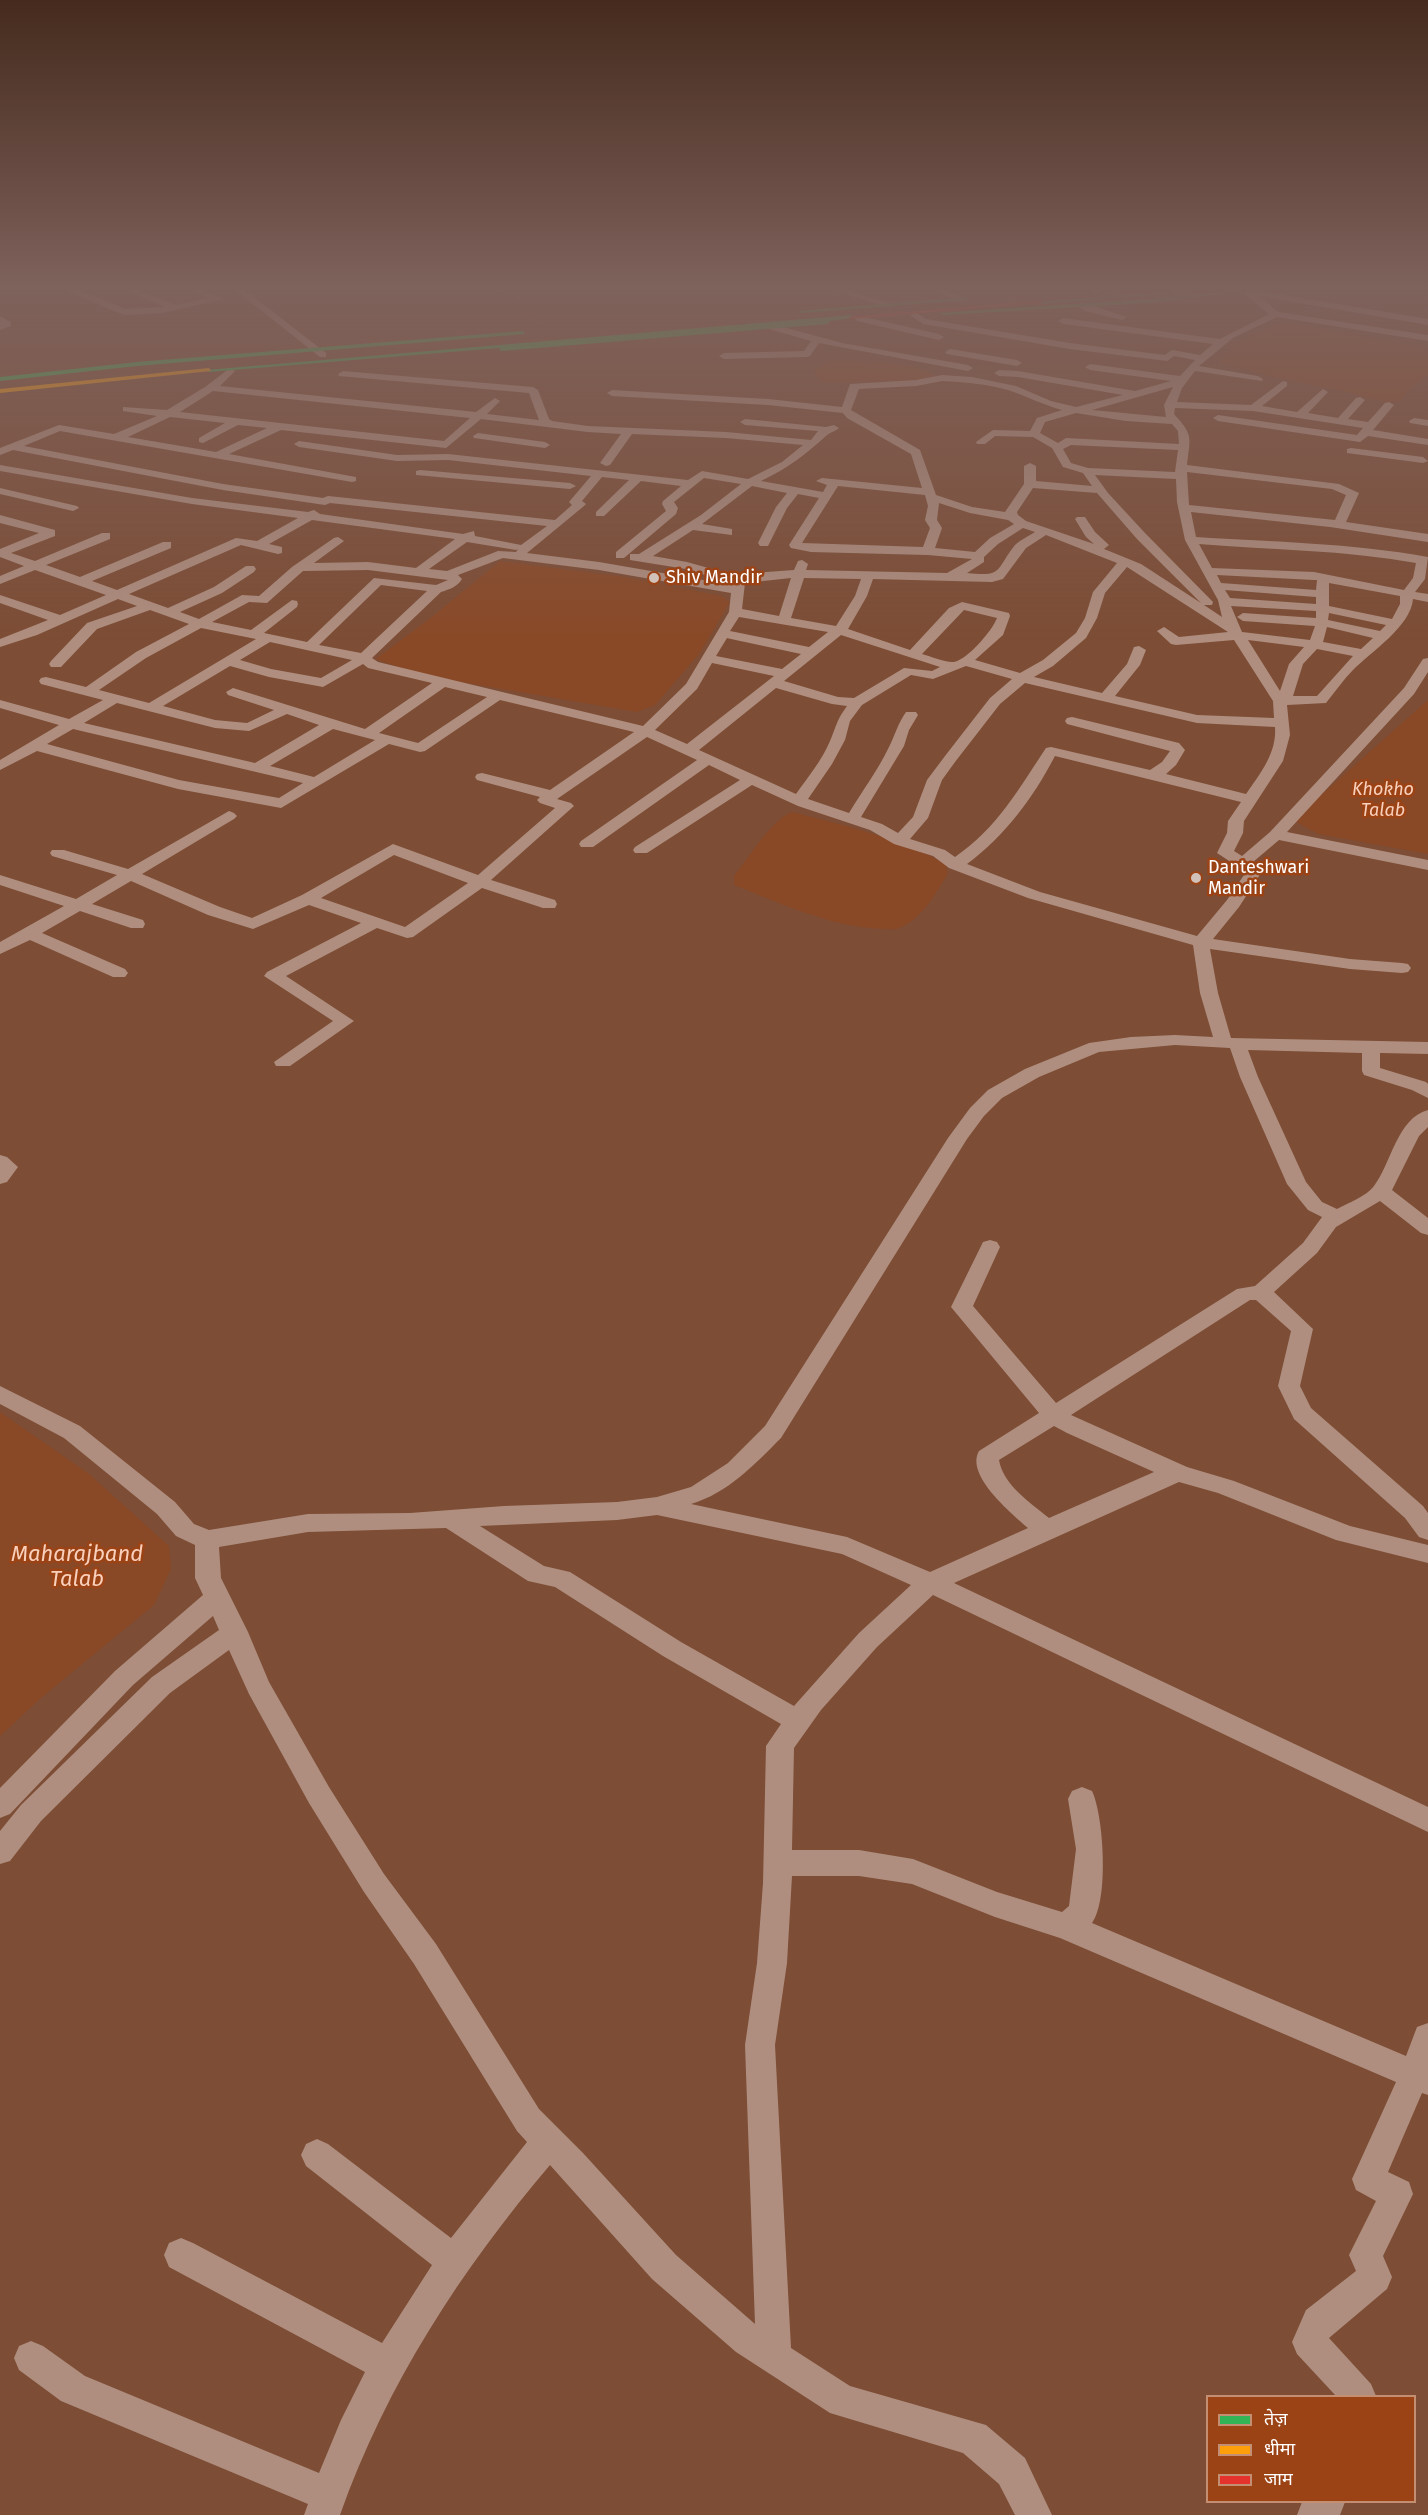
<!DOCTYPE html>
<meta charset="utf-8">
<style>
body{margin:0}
#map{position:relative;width:1428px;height:2515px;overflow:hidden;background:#7d4d35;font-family:"Fira Sans","Noto Sans Devanagari",sans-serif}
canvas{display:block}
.legend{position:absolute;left:1206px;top:2395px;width:210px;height:108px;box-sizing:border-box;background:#9c4316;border:2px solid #c48e73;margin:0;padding:8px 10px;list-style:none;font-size:18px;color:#fff}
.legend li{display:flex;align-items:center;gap:12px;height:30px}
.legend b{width:30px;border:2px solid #c48e73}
</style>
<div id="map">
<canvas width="1428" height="2515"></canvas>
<ul class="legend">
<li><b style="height:8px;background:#30b455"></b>तेज़</li>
<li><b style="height:8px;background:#ff9f0a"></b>धीमा</li>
<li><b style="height:8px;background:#e5322d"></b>जाम</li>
</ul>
</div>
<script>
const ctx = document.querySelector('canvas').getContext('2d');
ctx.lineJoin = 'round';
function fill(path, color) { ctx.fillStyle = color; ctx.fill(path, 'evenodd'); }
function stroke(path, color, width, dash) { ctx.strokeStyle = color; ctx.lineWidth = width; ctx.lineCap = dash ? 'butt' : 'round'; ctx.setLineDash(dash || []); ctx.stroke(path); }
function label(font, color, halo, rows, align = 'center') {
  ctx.font = font + ' "Fira Sans",sans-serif'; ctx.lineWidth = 5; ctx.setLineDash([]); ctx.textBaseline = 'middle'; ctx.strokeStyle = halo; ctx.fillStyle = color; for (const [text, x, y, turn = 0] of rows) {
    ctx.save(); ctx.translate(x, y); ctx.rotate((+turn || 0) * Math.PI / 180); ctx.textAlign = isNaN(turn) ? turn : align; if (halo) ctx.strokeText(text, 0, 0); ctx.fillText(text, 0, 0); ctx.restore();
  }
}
fill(new Path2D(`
 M1283,321L1422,348L1428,351V375L1409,389L1401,401C1380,405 1363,395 1342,391C1302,382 1260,376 1220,362C1231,341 1262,331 1283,321Z
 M832,360C856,361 920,360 936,377L898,383L821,382L813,370Z
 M500,561L625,577L722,596L730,602L699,654L655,705L637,712L420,675L376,659L433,616Z
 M1428,700V854L1318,834L1293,820Z
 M793,812C841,825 904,839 945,864L948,873C937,892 921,920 899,928C896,930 890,929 885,929C833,928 782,904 734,885V876C748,859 773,817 793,812Z
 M0,1412L89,1474L169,1546L171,1569L154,1605L42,1697L0,1736Z`), '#894927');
stroke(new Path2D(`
 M497,289L546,329`), '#894927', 2);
fill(new Path2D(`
 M77,289L125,309L165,307L123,289H136L176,305L208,298L188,289H201L223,299L162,313L124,315L64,290Z
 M234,289H244L326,353V357H320Z
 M827,289H842L893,304L888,307Z
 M938,289H944L965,299L960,302L938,293Z
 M1093,289H1102L1097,294L1094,293Z
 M1248,289L1428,319V325L1259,296L1278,312L1428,335V341L1277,317L1233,338L1199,366L1258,376L1263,379L1262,381L1195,371L1182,388L1177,402L1251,405L1283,381L1287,382V386L1262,406L1297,412L1323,389L1328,392L1308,413L1338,418L1356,398L1360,397L1365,400L1348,419L1368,422L1385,403L1389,402L1394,405L1373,430L1428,439V445L1368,436L1360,442L1218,421L1213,418L1218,415L1357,435L1363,428L1253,411L1175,408L1174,414C1194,436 1190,437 1187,465L1339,484L1359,493L1346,522L1428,534V542L1330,527L1191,512L1196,537C1273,542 1352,543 1428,557L1425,579L1415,592L1428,594V602L1413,599C1411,626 1371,652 1353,670C1343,680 1335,692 1326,703L1287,705L1290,735L1283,761L1244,821L1243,833L1234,851L1242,856L1270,832L1404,688L1423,659L1428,658V672L1414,694L1287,832L1428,860V870L1279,840L1253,862L1263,870L1239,907L1213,939L1350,959L1402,963L1408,964L1411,968L1408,972L1402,973L1350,969L1210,949L1218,993L1231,1038L1428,1042V1054L1380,1053V1068L1426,1082L1428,1084V1098L1412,1090L1364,1075L1362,1071V1053L1248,1050L1258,1077L1306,1182L1322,1202L1337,1209C1348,1203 1367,1196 1374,1186C1391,1164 1397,1118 1428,1110V1127L1419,1136L1392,1190L1428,1218V1235L1421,1233L1380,1201L1336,1227L1317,1253L1274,1292L1313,1329L1300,1386L1311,1408L1423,1506L1428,1513V1540L1419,1537L1405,1518L1294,1419L1278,1386L1291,1331L1256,1300H1250L1071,1415L1187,1467L1234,1481L1350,1526L1428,1545V1563L1336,1540L1218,1493L1179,1482L954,1583L1428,1807V1832L933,1595L877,1647L821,1710L794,1748L792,1850H859L913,1859L997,1892L1062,1912L1069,1906L1076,1849L1068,1799L1072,1791L1082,1787L1092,1791C1104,1816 1109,1901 1092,1923L1406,2056L1417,2027L1428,2023V2095L1422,2093L1388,2172L1409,2182L1413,2194L1383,2256L1392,2277L1387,2289L1329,2338L1371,2384L1376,2396H1336L1297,2354L1292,2342L1306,2310L1356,2271L1349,2255L1376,2201L1356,2190L1352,2179L1396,2082L1060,1938L995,1917L912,1884L859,1876H792L787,1963L775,2045L791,2348L850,2386L986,2425L1025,2458L1052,2515H1015L999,2484L963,2453L830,2413L736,2352L652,2279L550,2165C461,2270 386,2385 340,2515H304L308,2504L61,2401L19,2370L14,2358L19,2346L31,2341L43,2346L85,2376L319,2473L341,2420L365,2372L169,2267L164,2255L169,2243L181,2238L193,2243L382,2343L432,2265L306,2166L301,2155L306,2144L317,2139L328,2144L451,2238L527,2142L517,2131L414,1964L364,1892L309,1803L249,1694L229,1650L170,1693L41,1821L10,1861L0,1864V1831L21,1805L152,1677L219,1630L213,1616L133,1685L10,1814L0,1818V1788L115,1671L203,1595L195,1578V1545L176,1536L157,1514L64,1438L0,1404V1386L80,1426L175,1502L194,1524L209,1530L308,1514L410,1513L504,1506L617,1502L657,1497L691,1487L728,1463L765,1426L948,1138L970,1108L988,1090L1025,1069L1089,1043L1131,1037L1175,1035L1213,1037L1200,993L1193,945L1028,898L949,868L933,856L894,844L870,830L798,806L752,785L647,853H635L633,850L635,847L740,780L709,765L593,847H581L579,844L581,841L697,760L647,737L557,799L571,803L574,806L491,880L555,900L557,904L555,908H543L482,888L413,937L407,938L377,928L286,976L354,1021L290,1066H276L274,1062L333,1021L264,976L267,972L361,923L309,905L253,929L208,915L131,881L92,904L143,920L145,924L143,928H131L80,911L42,933L125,969L128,973L125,977H113L30,940L0,954V942L64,906L0,885V875L76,899L117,875L52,856L50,853L52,850H64L128,869L229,811L234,813L237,816L234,819L142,874L220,907L252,918L302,895L393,844L478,875L555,808L540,803L537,800L540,797L477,780L475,777L477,774L482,773L550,790L634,732L500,700L425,751L420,752L389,744L281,808L178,789L37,751L0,770V760L59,725L0,708V700L69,719L103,700L41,684L39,681L41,678L46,677L86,687L136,652L189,624L150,610L97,629L61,667H51L49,664L51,661L87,623L137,606L118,599L37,635L0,647V639L48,620L0,603V595L60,615L106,595L35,570L0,584V576L24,566L0,557V549L39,533L0,523V515L55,530V536L11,553L35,561L102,533H110V539L46,565L80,577L163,542H171V548L92,581L117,590L236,538L257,541L298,518L192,504L0,471V465L192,498L308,512L314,510L320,514L463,534L474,531L475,536L521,545L547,526L330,503L325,505L223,490L13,450L0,455V448L59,425L114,434L157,416L123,411V407L167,410L205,387L230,368L235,371L220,386L476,412L495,398L500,401L487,414L539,420L529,393L339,376L338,374L343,371L533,387L538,390L549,419L552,421L588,426L726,432L811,440L818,431L745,425L740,422L745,419L826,427L834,425L839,428C836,431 831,432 827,435C805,455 788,468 761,481L823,492L827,485L816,481L822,478L922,488L911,454L847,418L843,413L768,405L612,396L607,393L612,390L768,399L842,407L850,384L916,380L942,375L972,377L1016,386L1051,401L1076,407L1123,395L1018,377L999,376L994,373L999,370L1018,371L1135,391L1171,381L1090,370L1085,367L1090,364L1180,376L1195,360L1174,356L1167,361L1070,349L923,324L910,315L915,312L926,319L1070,343L1165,355L1172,350L1200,355L1213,344L1063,324L1058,321L1063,318L1220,339L1269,314L1245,294V290ZM942,381C964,382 987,384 1008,390C1027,396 1043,405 1062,410L1037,418L1030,431L993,430L976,442L977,444H985L995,436L1033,437L1052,448L1063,467L1083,473L1092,486L1036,481V466L1030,463L1024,466V484L1005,512L972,507L936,495L920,450L851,410L859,389L916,386ZM1173,387L1164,405L1166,417L1092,410ZM213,391L470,418L444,441L180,412ZM1076,413L1126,421L1172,424L1178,431L1179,444L1066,438L1058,443L1040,433L1045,422ZM170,417L225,423L199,438V442L203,443L238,425L267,428L216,452L128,437ZM481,419L588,432L621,434L600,463L606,466L610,465L632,434L726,438L803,445L782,462L748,479L702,471L688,480L448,454L397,455L299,441L294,444L299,447L397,461L448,460L591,476L569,502L572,505L555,520L328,496L323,498L223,484L24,446L60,431L352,482L356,481V477L229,454L281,430L446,448ZM1071,445L1178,450L1175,472L1088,468L1071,463L1063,449ZM1187,472L1332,489L1346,495L1335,520L1189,505ZM1095,475L1176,479L1177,502L1185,540L1218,600L1222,617L1204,605H1212L1213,602L1145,533L1108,493ZM602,477L629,480L596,512V516H604L641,481L681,486L663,501L662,504L666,511L616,552V558H624L676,514L678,508L674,502L704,478L741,484L701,515L639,554H630V560L686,569L715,578L719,577L721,574L719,571L687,562L653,556L693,530L732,535V529L702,524L752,486L787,493L776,507L758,543L760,546H768L787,508L798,494L819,498L789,545L791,548L811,552L928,555L972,559L947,573L806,570L808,564L802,560L798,561L794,570L753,573L735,578L732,585L599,562L527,553L584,506L586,504L582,501ZM838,486L925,495L928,506L925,520L930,528L923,547L802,543ZM1033,488L1097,493L1137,539L1201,603L1141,564L1104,549L1109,545L1095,532L1085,517H1077L1075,519L1086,537L1094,544L1026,521L1018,515L1017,512ZM939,503L970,513L1008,520L1014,524L990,538L975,552L935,548L942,528L937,520ZM312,520L455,539L416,568L368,562L314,563L344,541L338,537L334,538L292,567L259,596L242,595L199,619L180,612L222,593L254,572L256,569L254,566H246L214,587L168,608L129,594L241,545L278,554L282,553V547L269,544ZM1023,528L1035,532C1029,536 1020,540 1015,545C995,570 1004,577 967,573L984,562V557L998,544ZM1046,535L1117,563L1093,592L1085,618L1076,633L1043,660L1020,673L975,660L1003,635L1010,616L1009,613L962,602L949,608L910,650L848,629L867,596L873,579L992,582L1003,579L1026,548ZM467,542L516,550L518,549L516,552L498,551L447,571L429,569ZM1199,544C1272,550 1345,550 1416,563L1413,578L1404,590L1314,572L1212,568ZM503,558L599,570L731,593L729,612L686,684L643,726L378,662L372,658L441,592C450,589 457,587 462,579L458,575ZM1127,567L1228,632L1179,637L1164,627L1157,631L1171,644L1176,645L1234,640L1273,701L1274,718L1197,715L1115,696L1140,665L1146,650L1139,646L1134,647L1127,664L1102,693L1034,677L1053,666L1086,638L1097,618L1105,593ZM368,570L448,580L436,585L374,578L307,642L264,633L297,607L298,604L297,601L292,600L251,630L212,622L249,602L267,603L303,571ZM1217,575L1314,580H1317L1316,590L1221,583ZM791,578L779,616L742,609L745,583ZM804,578L861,579L855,596L836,626L791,618ZM1329,583L1400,596V604L1392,619L1329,606ZM381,585L427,591L361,653L319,645ZM1225,590L1316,597V604L1230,598ZM1231,606L1316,611V618L1243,613L1237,617L1243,621L1315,626L1310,640L1242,632ZM964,610L997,618C992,631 968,659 954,662C946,663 930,656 922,654ZM1329,613L1386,625L1380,631L1328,620ZM739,617L828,632L809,647L730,631ZM1327,627L1373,638L1361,649L1323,642ZM201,628L256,639L149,703L99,690L146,658ZM841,635L940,667L932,671L904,668L854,698L838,697L784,681ZM727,638L731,639L801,654L782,669L716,656ZM1248,640L1304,647L1289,664L1280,691ZM270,642L352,660L321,678L271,669L240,660ZM1317,649L1353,656L1317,696H1293L1303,664ZM712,663L774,676L687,744L655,730L697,689ZM363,664L368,668L432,683L365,729L233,688L226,692L228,695L274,710L247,723L215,720L163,706L230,666L269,677L323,687ZM966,666L1012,679L990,698L945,756L927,780L913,817L898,833L882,824L861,817L904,746L909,730L918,715L916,712H906C898,723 895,735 889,747C878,770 862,791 849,813L808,799L832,764L845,740L850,721L862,705L911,675L933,679ZM1025,683L1197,723L1275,727C1277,753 1260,774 1246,794L1166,774L1176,765L1185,750L1179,743L1072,717L1067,718L1065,721L1067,724L1170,751L1162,762L1150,770L1051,747L1046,748C1018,790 998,827 955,857L945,850L910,839L928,818L942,780L955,762L1000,704ZM445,687L487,697L418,743L379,733ZM776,688L832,704L847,706C836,721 837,725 830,741C822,760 808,777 796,794L699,750ZM117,703L215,728L249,731L287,714L319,725L255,763L84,723ZM73,729L303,783L279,798L179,780L47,744ZM333,729L375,740L314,777L270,766ZM1055,756L1241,802L1228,821L1227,833L1217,853L1246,872L1227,900L1197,936L1040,892L967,864C1005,836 1033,798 1055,756ZM394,855L468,883L405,927L321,898ZM1175,1045L1230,1048L1240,1077L1287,1184L1308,1210L1322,1217L1303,1243L1255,1286L1237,1289L1056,1403L973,1306L1000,1247L997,1242L990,1240L983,1242L951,1307L1039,1413L979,1451C965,1475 1011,1513 1028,1528L930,1572L847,1537L691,1504C728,1493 754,1465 781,1438L967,1139L984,1116L1002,1098L1039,1077L1099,1052ZM1054,1426L1067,1433L1154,1472L1049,1518C1031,1503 1003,1485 999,1460ZM657,1515L842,1554L911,1585L859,1633L794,1706L681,1642L570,1572L544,1566L480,1526L617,1520ZM446,1528L528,1581L555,1587L663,1656L781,1724L766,1746L763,1883L757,1963L745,2045L755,2324L676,2255L583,2153L539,2109L436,1944L384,1874L329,1787L269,1682L248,1632L221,1578L219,1547L308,1532Z
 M1082,302L1127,317L1122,320L1085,311L1077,305Z
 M0,316L11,322V326L0,330Z
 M860,316L939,334L944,337L939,340L857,321L855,319Z
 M772,324L842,343L968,365L973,368L968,371L819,343L810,356L807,357L724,359L719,356L724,353L804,351L811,341L769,329V325Z
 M950,349L1017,360L1022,363L1017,366L947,354L945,352Z
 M1414,418L1428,420V426L1410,423L1409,421Z
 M478,433L545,442L550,445L545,448L474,438L473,436Z
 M1351,448L1423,457L1428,461L1423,463L1347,453V449Z
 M420,470L570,483L576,486L570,489L416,475V471Z
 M0,488L77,506L79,508L73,511L0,494Z
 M0,1155L7,1157L18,1167L7,1182L0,1184Z
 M1302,2502H1345L1340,2515H1297Z`), '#af8e7f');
fill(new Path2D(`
 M1197,289H1227L1041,304L1038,302Z
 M1244,289H1266L1148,303L943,315L940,313L1148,299Z
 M966,297L968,300L801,313L798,311Z
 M851,315L853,318L829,321L830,322L827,324L501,351L499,348L209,372L206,370Z
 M523,331L525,334L137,366L0,381V377L137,362Z`), '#30b455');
fill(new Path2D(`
 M209,368L211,371L0,393V389Z`), '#ff9f0a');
fill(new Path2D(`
 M1041,300L1043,303L851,319L848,317Z`), '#e5322d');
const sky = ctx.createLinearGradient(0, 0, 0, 641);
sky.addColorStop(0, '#452a1d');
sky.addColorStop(0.45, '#7e625c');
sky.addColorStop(1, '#7e625c00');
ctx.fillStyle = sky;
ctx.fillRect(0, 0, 1428, 641);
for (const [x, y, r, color] of [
 [654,578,6,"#d2c1b8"],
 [1196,878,6,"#d2c1b8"]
]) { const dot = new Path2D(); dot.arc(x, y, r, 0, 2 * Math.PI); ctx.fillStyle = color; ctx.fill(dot); stroke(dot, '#9c4316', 2); }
label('18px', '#fff', '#9c4316', [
 ["Shiv Mandir",666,578],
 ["Danteshwari",1208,868],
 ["Mandir",1208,889]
], 'left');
label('italic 18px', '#f9d0bc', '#9c4316', [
 ["Khokho",1383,790],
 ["Talab",1383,811]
]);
label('italic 22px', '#f9d0bc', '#9c4316', [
 ["Maharajband",77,1555],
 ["Talab",77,1580]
]);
</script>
